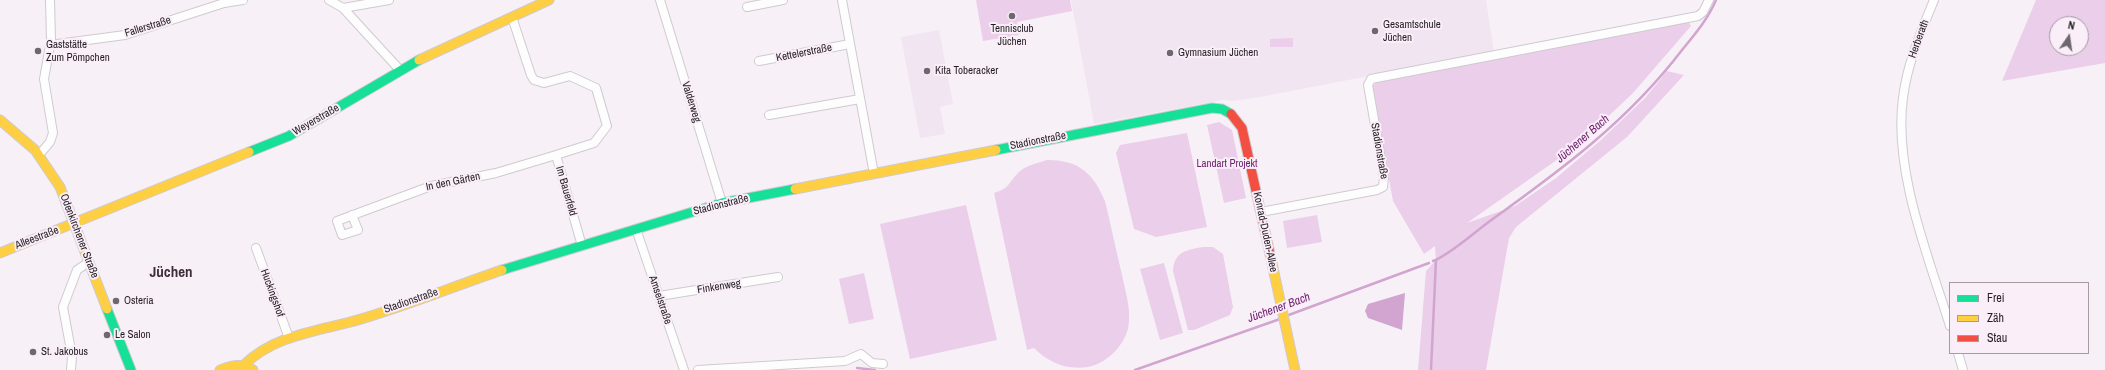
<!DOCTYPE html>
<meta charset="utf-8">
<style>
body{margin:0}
#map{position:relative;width:2105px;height:370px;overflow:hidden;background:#f7f1f7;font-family:"Archivo Narrow",sans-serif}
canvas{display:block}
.legend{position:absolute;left:1949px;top:282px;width:140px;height:72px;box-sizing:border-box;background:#faeef9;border:1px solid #a49ba3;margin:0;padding:5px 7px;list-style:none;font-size:12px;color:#231f23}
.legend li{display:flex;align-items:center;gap:8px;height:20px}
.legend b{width:20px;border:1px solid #a49ba3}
.north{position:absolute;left:2049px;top:16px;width:40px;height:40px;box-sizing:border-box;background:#faeef9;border:1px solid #a49ba3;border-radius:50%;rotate:13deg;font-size:11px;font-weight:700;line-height:16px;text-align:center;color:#231f23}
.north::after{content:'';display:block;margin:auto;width:14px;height:18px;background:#6d686d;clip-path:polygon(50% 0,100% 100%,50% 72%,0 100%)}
</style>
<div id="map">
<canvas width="2105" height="370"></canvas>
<ul class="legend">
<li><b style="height:5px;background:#16e098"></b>Frei</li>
<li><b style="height:5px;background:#ffcf43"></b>Zäh</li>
<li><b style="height:5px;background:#f24e42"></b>Stau</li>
</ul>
<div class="north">N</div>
</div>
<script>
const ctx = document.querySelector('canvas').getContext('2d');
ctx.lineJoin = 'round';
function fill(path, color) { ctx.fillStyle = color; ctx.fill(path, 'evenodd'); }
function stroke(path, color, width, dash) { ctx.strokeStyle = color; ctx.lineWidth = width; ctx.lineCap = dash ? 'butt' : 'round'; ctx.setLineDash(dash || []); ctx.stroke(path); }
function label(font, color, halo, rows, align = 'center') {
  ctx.font = font + ' "Archivo Narrow",sans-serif'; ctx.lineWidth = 4; ctx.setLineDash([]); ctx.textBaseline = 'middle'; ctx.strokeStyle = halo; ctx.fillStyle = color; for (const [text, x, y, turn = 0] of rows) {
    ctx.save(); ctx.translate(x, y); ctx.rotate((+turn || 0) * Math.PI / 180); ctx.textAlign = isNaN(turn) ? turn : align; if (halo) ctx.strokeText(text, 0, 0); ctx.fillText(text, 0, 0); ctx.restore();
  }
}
fill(new Path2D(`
 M1071,0H1486L1494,52L1260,97L1233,101L1223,100L1094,124Z
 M939,30L953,104L940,107L945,134L920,138L901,37Z`), '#f1e5f1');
fill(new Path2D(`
 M976,0H1070L1072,11L1017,22L1019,35L983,41Z
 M2036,0H2105V63L2002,81ZM2057,24H2081V48H2057Z
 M1688,21L1691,26L1633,93L1578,145L1467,223L1515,206L1556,178L1601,140L1646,97L1667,71L1684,75L1627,137L1516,227L1509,238L1486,370H1432L1433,339L1431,370H1418L1426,271L1436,260L1435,246L1424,254L1393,201L1372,87L1378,80Z
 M1293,38V47H1270V39Z
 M1219,122L1232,130L1246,198L1224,203L1207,125Z
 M1187,133L1207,227L1156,237L1134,229L1116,153L1120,145Z
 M1047,160C1079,160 1093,173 1105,201C1111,226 1116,250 1122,275C1125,290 1130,305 1129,320C1129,341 1109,363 1088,367C1066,370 1049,363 1034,348L1027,350L994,193C1011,188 1008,182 1020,171C1027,165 1038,163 1047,160Z
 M966,205L997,340L910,359L880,224Z
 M1317,215L1322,242L1287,248L1283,221Z
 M1203,247H1213L1223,254L1233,307L1230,315L1194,330H1188L1173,271C1174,252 1186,250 1203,247Z
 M1164,263L1183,333L1160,340L1140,269Z
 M864,273L874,319L849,324L839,279Z`), '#ebceea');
fill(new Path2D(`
 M1405,293L1402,330L1368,318L1365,311L1368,304Z`), '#d2a4d0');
stroke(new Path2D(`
 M1433,261C1448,256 1475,232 1490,221C1561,170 1628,121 1682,50C1695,34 1708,19 1716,0
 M1286,316L1429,263
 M857,368L875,370
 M1135,370L1280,319
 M1431,370L1436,260`), '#d2a4d0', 2.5);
const street = new Path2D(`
 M329,0L343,8L399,69
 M660,0L722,203
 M842,0L874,174
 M1934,0C1921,32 1907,64 1903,98C1893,171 1929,258 1950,326
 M747,7L783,0
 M343,8L389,0
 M512,17L531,75L534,80L544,83L570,76L596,88L607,126L594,143L556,155L582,246
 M50,45L125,35L224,3L243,0
 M759,61L850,44
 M769,115L860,99
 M39,155L50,142L53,133L44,79L51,40L50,0
 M1261,212L1377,190L1383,187L1384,177L1368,85L1371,79L1698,16L1703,12L1709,0
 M352,215L358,230L342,235L337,221L431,186L496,173L556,155
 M636,229L684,370
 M256,248L289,338
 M659,296L778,277
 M1958,353L1963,370
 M71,370L72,356L63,307L77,270L89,262
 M698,370L845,361L861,354L872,363L883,364`);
const fast = new Path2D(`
 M996,150L1212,108L1222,109L1231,114
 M249,152L289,136L419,60
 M502,270L722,203L795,189
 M107,309L131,370`);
const slow = new Path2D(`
 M419,60L549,0
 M0,120L35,150L60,187L107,309
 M795,189L996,150
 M0,253L249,152
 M1270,254L1295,370
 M244,365C275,334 321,331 361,319C408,305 455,286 502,270
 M220,370C232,365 242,363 253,370`);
const jam = new Path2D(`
 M1231,114L1242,128L1270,254`);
stroke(street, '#cfcacf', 10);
stroke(fast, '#cfcacf', 11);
stroke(slow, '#cfcacf', 11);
stroke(jam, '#cfcacf', 11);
stroke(street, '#fefdfe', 8);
stroke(fast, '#16e098', 9);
stroke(slow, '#ffcf43', 9);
stroke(jam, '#f24e42', 9);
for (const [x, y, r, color] of [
 [1012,16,4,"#6d686d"],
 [1375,31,4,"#6d686d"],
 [38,51,4,"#6d686d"],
 [1170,53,4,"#6d686d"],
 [927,71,4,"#6d686d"],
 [116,301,4,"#6d686d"],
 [107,335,4,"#6d686d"],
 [33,352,4,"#6d686d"]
]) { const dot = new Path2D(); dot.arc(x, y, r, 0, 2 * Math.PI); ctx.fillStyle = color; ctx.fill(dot); stroke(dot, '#faeef9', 1.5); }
label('11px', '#231f23', '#faeef9', [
 ["Gesamtschule",1383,25],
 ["Jüchen",1383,38],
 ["Tennisclub",1012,29,"center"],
 ["Jüchen",1012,42,"center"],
 ["Gaststätte",46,45],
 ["Zum Pömpchen",46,58],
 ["Gymnasium Jüchen",1178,53],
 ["Kita Toberacker",935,71],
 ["Osteria",124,301],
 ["Le Salon",115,335],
 ["St. Jakobus",41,352]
], 'left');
label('11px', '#231f23', '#faeef9', [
 ["Fallerstraße",148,27,-17],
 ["Herberath",1919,39,-70],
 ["Kettelerstraße",804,53,-11],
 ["Valderweg",691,102,73],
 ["Weyerstraße",316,120,-30],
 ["Stadionstraße",1038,141,-11],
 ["Stadionstraße",1379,151,80],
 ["In den Gärten",453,182,-12],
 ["Im Bauerfeld",566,191,74],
 ["Stadionstraße",721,205,-14],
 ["Konrad-Duden-Allee",1265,232,78],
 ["Odenkirchener Straße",79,236,69],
 ["Alleestraße",37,238,-21],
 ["Finkenweg",719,287,-9],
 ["Huckingshof",272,293,70],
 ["Amselstraße",660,300,71],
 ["Stadionstraße",411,301,-19]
]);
label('11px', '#6d226e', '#faeef9', [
 ["Landart Projekt",1227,164]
]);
label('italic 12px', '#6f2470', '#faeef9', [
 ["Jüchener Bach",1583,139,-41],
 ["Jüchener Bach",1279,308,-20]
]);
label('bold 15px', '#392f38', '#faeef9', [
 ["Jüchen",171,273]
]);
</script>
